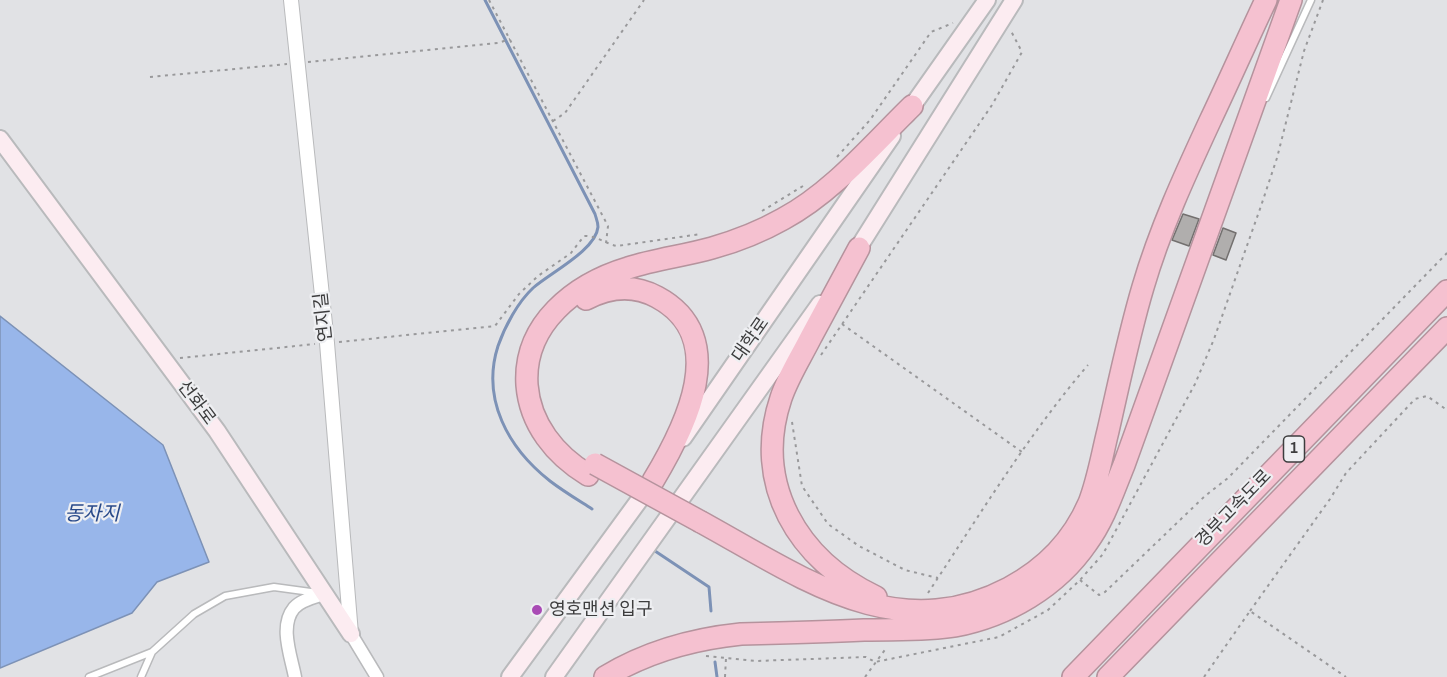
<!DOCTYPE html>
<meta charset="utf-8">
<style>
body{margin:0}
canvas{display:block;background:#e1e2e5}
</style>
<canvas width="1447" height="677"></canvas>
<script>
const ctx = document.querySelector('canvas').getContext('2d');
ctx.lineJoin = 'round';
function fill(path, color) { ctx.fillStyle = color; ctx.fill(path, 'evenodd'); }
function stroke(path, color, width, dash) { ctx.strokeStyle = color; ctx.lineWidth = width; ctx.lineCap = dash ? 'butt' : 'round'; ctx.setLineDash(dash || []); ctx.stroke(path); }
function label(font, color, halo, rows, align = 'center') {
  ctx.font = font + ' "Archivo Narrow","Noto Sans KR",sans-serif'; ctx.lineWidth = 4.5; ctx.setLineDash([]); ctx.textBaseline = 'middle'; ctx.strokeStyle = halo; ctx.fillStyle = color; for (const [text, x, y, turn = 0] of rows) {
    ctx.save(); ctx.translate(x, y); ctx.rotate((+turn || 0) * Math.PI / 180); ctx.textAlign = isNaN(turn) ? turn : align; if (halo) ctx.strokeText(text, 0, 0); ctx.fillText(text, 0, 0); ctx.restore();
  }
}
const water = new Path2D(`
 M0,316L163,445L209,562L157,582L132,613L0,668Z`);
fill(water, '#98b6ea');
stroke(water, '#7d92b6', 1.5);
stroke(new Path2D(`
 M485,0L595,214C596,218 598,222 598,227C596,250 550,273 533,288C518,302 505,326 498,346C481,399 508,448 550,481C563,491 578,500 592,509
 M655,551L709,587L711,611
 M715,662L717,677`), '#7d92b6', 3);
const building = new Path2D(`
 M1183,214L1199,219L1189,246L1172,240Z
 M1223,228L1236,233L1226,260L1213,255Z`);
fill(building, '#b0aead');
stroke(building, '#73706f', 1.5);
const service = new Path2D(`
 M1266,98L1311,0
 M89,677L152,652
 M141,677L152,652L194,614L225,596L274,587L318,593`);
const minor = new Path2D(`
 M351,634L377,677
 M295,677C291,656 279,626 294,608C301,600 315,597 324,594`);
const tertiary = new Path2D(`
 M291,0L327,343L351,634`);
const secondary = new Path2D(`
 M906,115L987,0
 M0,139L217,431L351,634
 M852,258L1014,0
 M683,438L892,136
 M510,677L651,484
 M554,677L820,304`);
const motorway = new Path2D(`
 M859,248C843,278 827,307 811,337C801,357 788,377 781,398C752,484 798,560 876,597
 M586,299C609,287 633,284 657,297C732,337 685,428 653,481
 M588,475C555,455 530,424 527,385C523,324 575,284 628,268C655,259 684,256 712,248C737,241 760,232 783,219C833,192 872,145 912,106
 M701,522C800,576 895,648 1009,588C1045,569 1073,540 1089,503C1098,480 1102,455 1108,431C1119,383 1129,334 1143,287C1160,229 1185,175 1210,121C1229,81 1247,40 1266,0
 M605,677C648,651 692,639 741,634C782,633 823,632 864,630C894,629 926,631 955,626C1007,616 1057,587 1087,543C1104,520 1113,492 1124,465L1291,0
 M1073,677L1447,291
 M1108,677L1447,328`);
stroke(service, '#b9babc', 9);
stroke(minor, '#b9babc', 15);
stroke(tertiary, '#b9babc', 16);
stroke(secondary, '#b9babc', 20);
stroke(motorway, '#b5939d', 24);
stroke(new Path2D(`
 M489,0L608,226L606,243
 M308,62L498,43L510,39
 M150,77L287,64
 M553,121L565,113L644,0
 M837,157L870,120L931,32L953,23
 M762,211L803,186
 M842,324L1022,452
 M339,342L495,326L519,294L538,276L571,253L584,236C595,235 606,244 617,246L701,234
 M821,355L992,105L1022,52L1011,31
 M180,358L315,344
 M792,422L802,486L828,524L859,546L905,570L938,578
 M1080,580L1099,595L1105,592L1205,496L1228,478L1447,253
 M928,593C979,516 1028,435 1088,365
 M1250,611L1330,499L1346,473L1415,399L1427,396L1447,410
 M706,656L756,661L866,657L875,662L999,637L1048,610L1080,580L1103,554L1195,384L1214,339L1261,206L1277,158L1304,51L1323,0
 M725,677L726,658
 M865,677L887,647
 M1204,677L1250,611L1346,677`), '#99999b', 2, [3, 4.5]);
stroke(service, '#fff', 6);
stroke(minor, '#fff', 12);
stroke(tertiary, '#fff', 14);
stroke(secondary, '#fcecf1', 16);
stroke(motorway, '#f5c1d0', 21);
const motorwayBridge = new Path2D(`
 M595,464L701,522`);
stroke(motorwayBridge, '#b5939d', 24, []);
stroke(motorwayBridge, '#f5c1d0', 21);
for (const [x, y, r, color] of [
 [537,610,6,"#a94bb5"]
]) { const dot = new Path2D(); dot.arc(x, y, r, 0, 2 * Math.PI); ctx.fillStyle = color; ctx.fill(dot); stroke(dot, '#eeeff2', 2); }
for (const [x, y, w] of [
 [1294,449,21]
]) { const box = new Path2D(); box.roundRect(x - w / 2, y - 13, w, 26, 4.5); ctx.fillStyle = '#eeeff2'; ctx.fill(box); stroke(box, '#3d3d3e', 1.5); }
label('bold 16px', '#3d3d3e', null, [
 ["1",1294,449]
]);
label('18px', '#3d3d3e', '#eeeff2', [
 ["연지길",324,317,-96],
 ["대학로",751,340,-55],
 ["선화로",196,403,53],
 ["경부고속도로",1234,509,-46]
]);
label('18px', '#3d3d3e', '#eeeff2', [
 ["영호맨션 입구",549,610]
], 'left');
label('italic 20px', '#294a8a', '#eeeff2', [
 ["동자지",92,515]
]);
</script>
